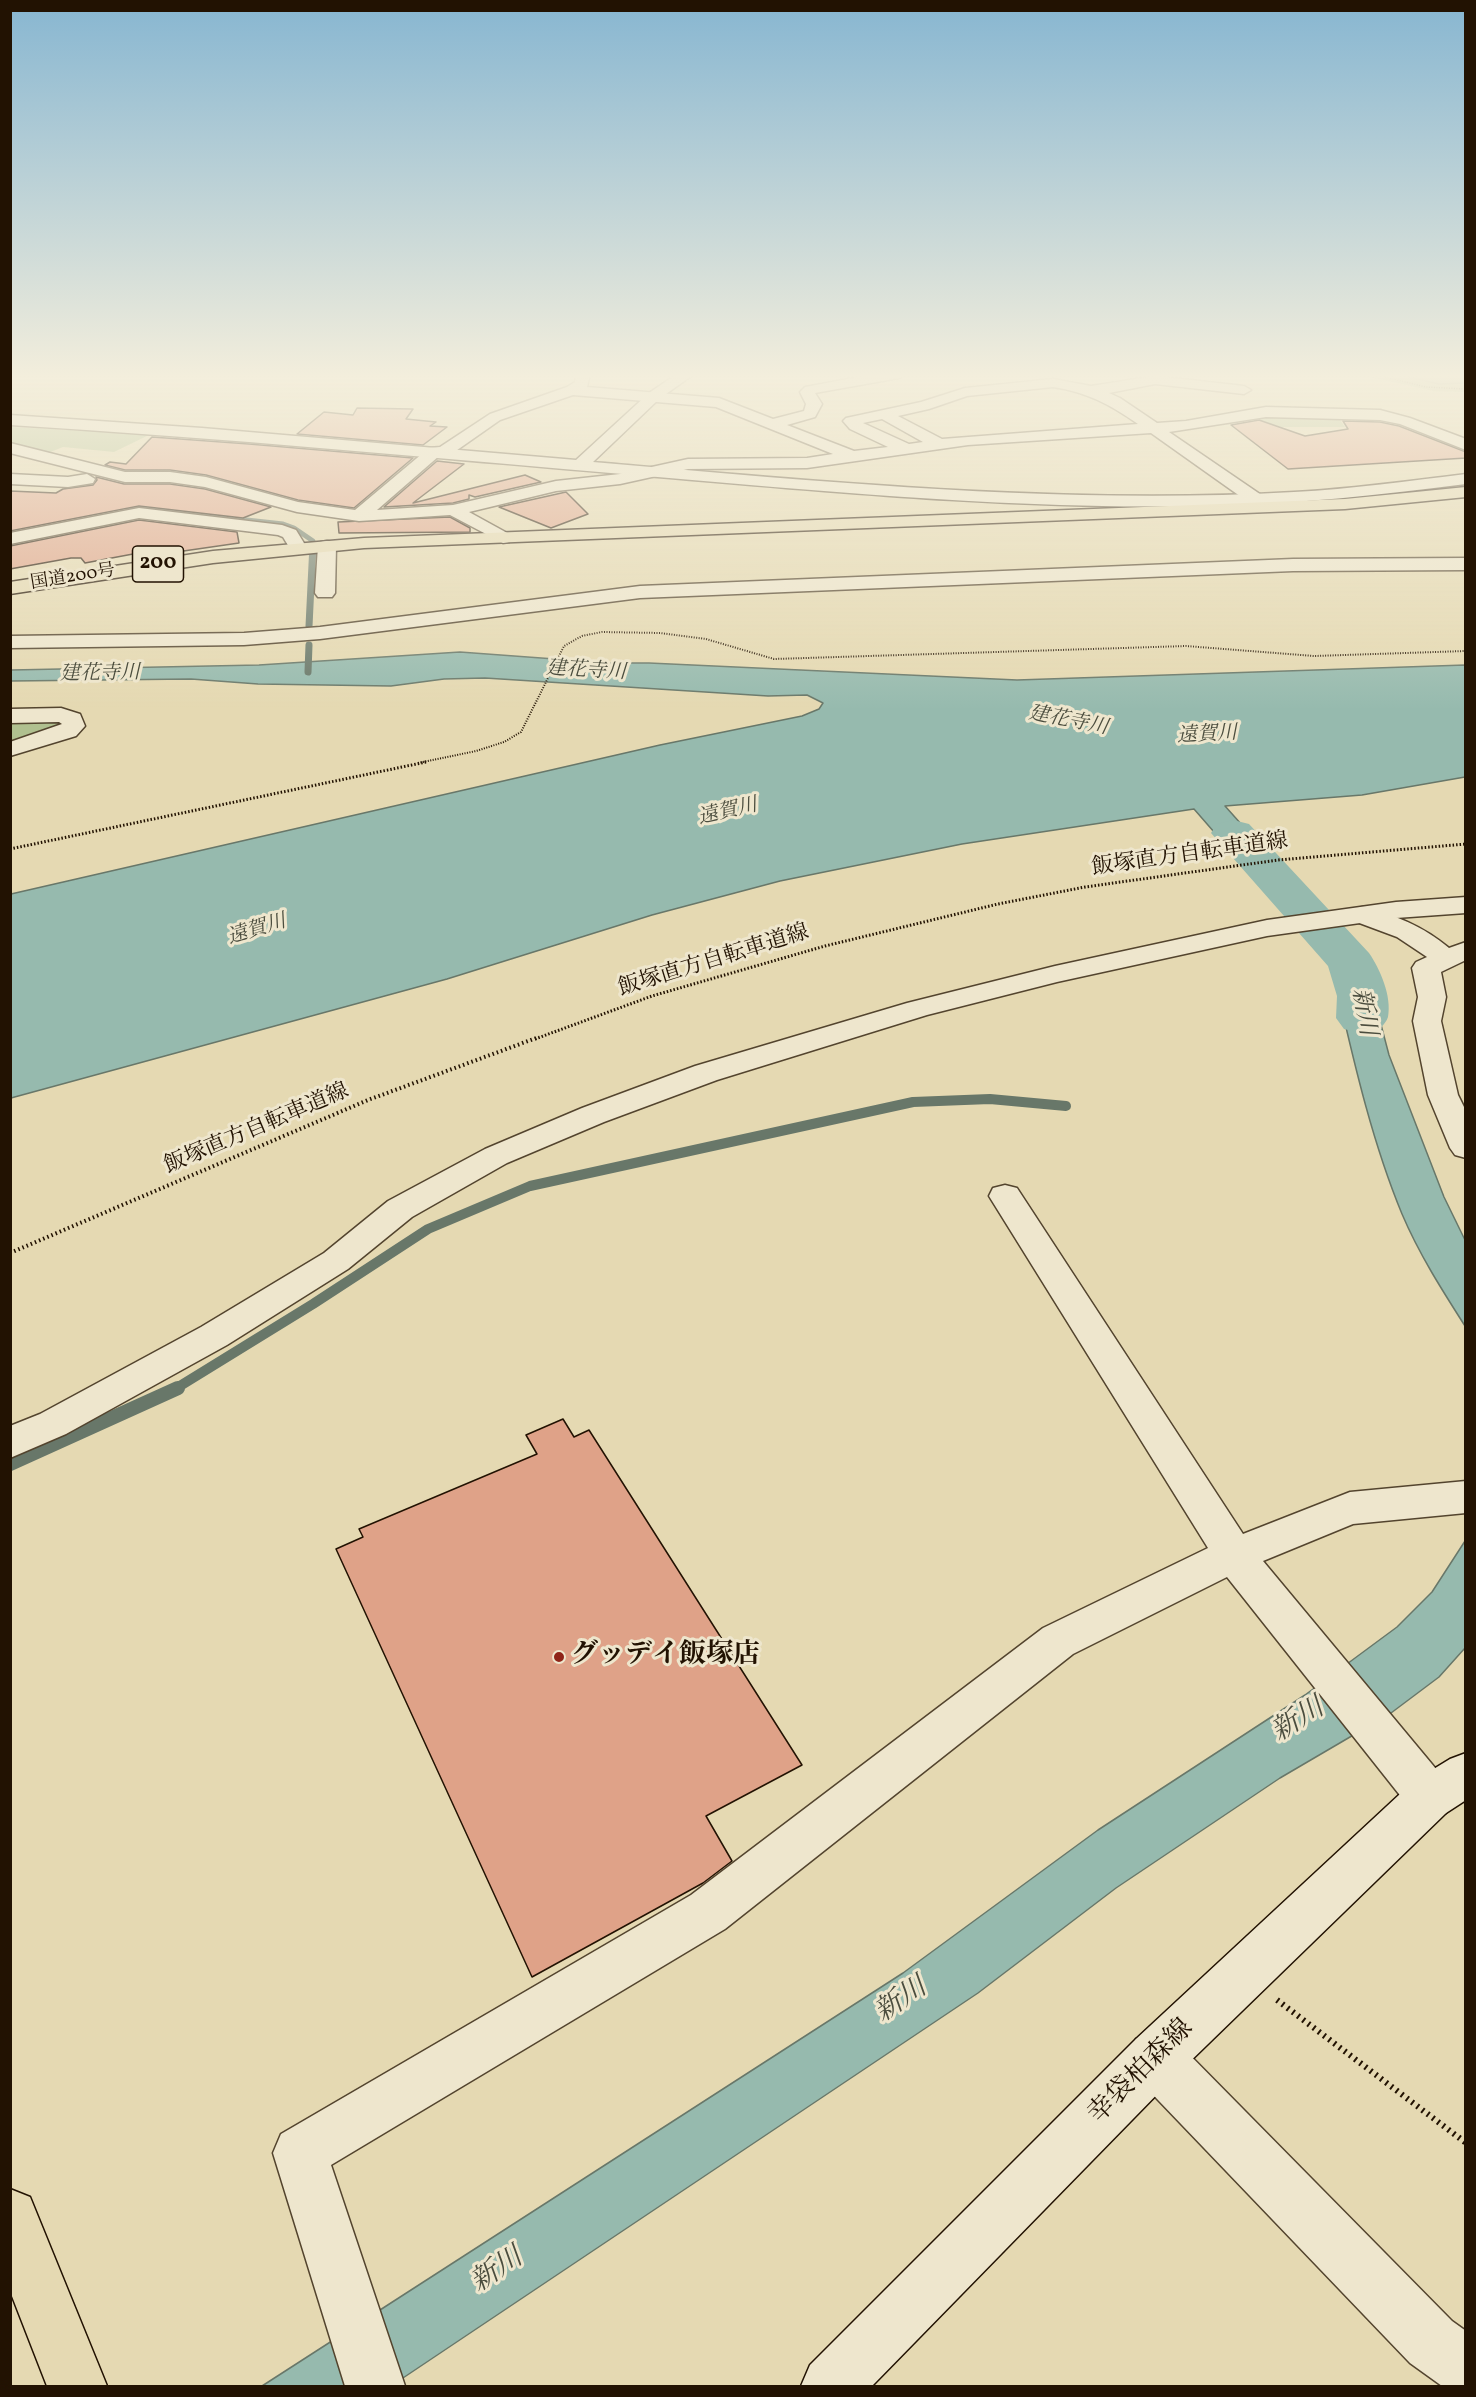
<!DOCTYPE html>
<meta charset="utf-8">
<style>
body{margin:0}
#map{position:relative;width:1476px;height:2397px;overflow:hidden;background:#e5d9b2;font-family:Vollkorn,serif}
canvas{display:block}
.frame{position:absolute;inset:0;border:12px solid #221202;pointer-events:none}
</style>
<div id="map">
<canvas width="1476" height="2397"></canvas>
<div class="frame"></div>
</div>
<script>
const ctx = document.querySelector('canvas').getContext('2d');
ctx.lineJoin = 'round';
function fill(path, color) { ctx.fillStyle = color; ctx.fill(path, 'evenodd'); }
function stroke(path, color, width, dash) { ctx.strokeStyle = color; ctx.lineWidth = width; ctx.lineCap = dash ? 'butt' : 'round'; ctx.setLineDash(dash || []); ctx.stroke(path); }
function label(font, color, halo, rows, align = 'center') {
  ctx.font = font + ' Vollkorn,"Noto Serif JP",serif'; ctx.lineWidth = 6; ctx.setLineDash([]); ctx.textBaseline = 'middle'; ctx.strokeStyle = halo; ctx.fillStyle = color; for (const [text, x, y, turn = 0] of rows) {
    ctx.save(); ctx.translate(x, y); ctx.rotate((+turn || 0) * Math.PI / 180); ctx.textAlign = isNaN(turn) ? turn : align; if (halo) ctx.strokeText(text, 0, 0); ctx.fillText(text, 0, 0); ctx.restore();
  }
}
fill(new Path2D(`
 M1357,374H1465V392L1433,391Z
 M1250,417H1338L1345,427H1281Z
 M11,427L151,434L114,452L63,447L48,453L11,445Z
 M10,720L61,721L62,725L11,743Z`), '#b0c08f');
const water = new Path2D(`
 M1396,374H1465V383L1439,384Z
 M460,652L609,663H649L1017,680L1465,665V777L1362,795L1225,806L1300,890L1268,894L1194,809L962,844L780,881L652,915L447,979L11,1098V894L660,745L802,716L819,709L823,703L807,695L768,696L485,678L444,679L391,686L258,684L191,679L11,681V670L259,665Z
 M1351,944L1364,960L1389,1055L1444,1197L1465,1240V1326C1442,1290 1419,1254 1402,1214C1373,1144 1355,1067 1338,993L1336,983H1350L1329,945Z
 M1465,1541V1648L1439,1677L1391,1713L1280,1778L1116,1888L978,1993L391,2386H262L903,1973L1098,1830L1305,1695L1397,1627L1432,1592Z`);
fill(water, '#96baae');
stroke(water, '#687769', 1.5);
stroke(new Path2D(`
 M120,506L283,524L294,528L313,541V546`), '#687769', 5);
stroke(new Path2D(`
 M309,626L313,544
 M308,672L309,645`), '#687769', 7);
stroke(new Path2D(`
 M175,1389L313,1304L428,1229L530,1186L913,1102L990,1099L1066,1106`), '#687769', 10);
stroke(new Path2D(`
 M10,1464L178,1388`), '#687769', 14);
fill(new Path2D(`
 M1233,820L1249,824L1369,953C1380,969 1392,996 1388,1017C1387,1021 1383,1025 1380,1029L1362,1033L1344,1029L1336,1018L1337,996L1328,966L1211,833L1217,824Z`), '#96baae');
const building = new Path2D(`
 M357,408L413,409L406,419L436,422L430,426L447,427L423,445L297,434L324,412L353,415Z
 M1259,420L1305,436L1348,429L1343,421L1380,422L1399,426L1466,452V458L1288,469L1231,425Z
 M152,437L249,444L413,458L354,508L298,500L206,475L170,470H125L105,465L110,462L126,464Z
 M437,461L464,464L413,503L525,475L541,482L475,497L469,495V499L453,503L384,507Z
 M96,477L124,484H170L205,489L271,507L243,518L139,506L10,531V491L56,493L63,489L93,485L97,480Z
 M566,492L588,514L551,528L499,507Z
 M450,517L470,528V532L339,533L338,522Z
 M139,520L237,532L239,543L135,558L133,554L85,563L81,558H71L10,569V546Z
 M563,1419L574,1437L589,1430L802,1765L706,1816L732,1861L703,1883L532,1977L336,1549L363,1537L359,1529L537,1454L526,1435Z`);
fill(building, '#dfa288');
stroke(building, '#221202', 1.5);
const minor = new Path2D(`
 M576,374H590L587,387L719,398L773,419L804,411L806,404L800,392L805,387L875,374H906L899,378L815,393L822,404L815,417L787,425L854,451L888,447L850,429L843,421L846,418L921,402L965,388L1053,379L1091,386L1155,376L1244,386L1251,390L1244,394L1155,384L1109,393L1120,398L1157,423L1186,421L1266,407L1380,410L1410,418L1466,439V450L1400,424L1380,420L1266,417L1169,432L1273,503L1276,507L1273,511H1261L1151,433L968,445L807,468L688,469L620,484L556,491L469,512L509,534L512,538L509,542L503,543L450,515L359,521L297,512L205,487L170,482H125L10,453V443L125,472H170L206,477L298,502L355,510L429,448L440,447L490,414L567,387L575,382ZM1053,387C1087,392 1111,405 1138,424L942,439L898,416L929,409L967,396ZM573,395L716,407L833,454L807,458L688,459L620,474L556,481L453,505L377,510L439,456L450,455L500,420ZM882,419L923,442L909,444L863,423Z
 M10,474L68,477L87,474L95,479L93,483L68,487L10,484Z
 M139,508L282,525L296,530L307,548L304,552H292L283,537L278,535L139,518L10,544V533Z
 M327,541L333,542L336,546L335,593L332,597H318L315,593L318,546L321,542Z
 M61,708L80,714L85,726L76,736L10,756V742L62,724L59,722L10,723V709Z
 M1363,907C1395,915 1423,926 1449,948L1466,942V960L1441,972L1446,997L1441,1021L1458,1095L1466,1111V1158L1455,1155L1450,1148L1428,1095L1413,1021L1418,997L1412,968L1416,962L1427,957L1397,937L1354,921L1350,915L1354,909Z
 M1005,1185L1017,1188L1243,1534L1350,1492L1466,1481V1513L1353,1524L1263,1561L1446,1781L1453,1797L1446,1813L1430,1819L1414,1813L1227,1577L1073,1654L725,1929L331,2165L405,2386H345L273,2153L281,2134L691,1895L1043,1628L1208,1548L989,1196L993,1188Z
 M1155,2032L1174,2039L1452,2321L1466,2331V2386H1442L1410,2363L1136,2077L1129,2058L1136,2039Z`);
const tertiary = new Path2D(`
 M677,374H694L659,399L593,462C826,482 1061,505 1294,492C1352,489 1409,481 1466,474V484C1380,495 1296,504 1210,506C1022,510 833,492 646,476C434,458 223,438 10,425V415L202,428L576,460L649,393Z
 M1466,558V570L1293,571L640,598L320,639L244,645L10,648V636L244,633L320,627L640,586L1293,559Z
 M1466,897V913L1396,918L1267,936L1057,982L927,1015L717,1080L604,1122L507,1163L412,1217L348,1269L227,1345L66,1434L10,1458V1426L40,1414L201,1327L324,1253L388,1201L485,1149L582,1108L695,1066L907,1003L1055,966L1267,920L1396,902Z`);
const secondary = new Path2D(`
 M1466,1753V1800L1446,1813L1174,2077L872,2386H801L810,2365L1136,2039L1414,1781L1450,1759Z`);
const trunk = new Path2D(`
 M1466,487V497L1345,509L364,548L213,563L10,594V582L213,551L364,538L1345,499Z
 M10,2189L30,2197L107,2386H47L10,2291Z`);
stroke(minor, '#53442e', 3);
stroke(tertiary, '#53442e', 3);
stroke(secondary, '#221202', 3);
stroke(trunk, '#221202', 3);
stroke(new Path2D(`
 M1373,374L1426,387L1466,389`), '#221202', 1.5, [1, 1.5]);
stroke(new Path2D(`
 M418,763L476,751L504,742L521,732L564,646L582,636L602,632L660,633L706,639L774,659L1186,646L1314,656L1466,651`), '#221202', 2, [1, 1.5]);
stroke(new Path2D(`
 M10,849L426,762
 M535,1039L652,996L825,946L998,904L1085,887L1278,860L1466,844`), '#221202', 3, [1.5, 2]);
stroke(new Path2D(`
 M10,1253L368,1100L539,1037`), '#221202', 4, [1.5, 3]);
stroke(new Path2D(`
 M1277,2000L1466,2143`), '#221202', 6, [2, 4.5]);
fill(minor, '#eee6cd');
fill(tertiary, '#eee6cd');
fill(secondary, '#eee6cd');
fill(trunk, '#e5d9b2');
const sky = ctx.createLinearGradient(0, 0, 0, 710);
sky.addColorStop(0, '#87b6d1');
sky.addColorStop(0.53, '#f3eedc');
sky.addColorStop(1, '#f3eedc00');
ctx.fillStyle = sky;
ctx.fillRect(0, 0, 1476, 710);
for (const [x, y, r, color] of [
 [559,1657,6,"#8f2418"]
]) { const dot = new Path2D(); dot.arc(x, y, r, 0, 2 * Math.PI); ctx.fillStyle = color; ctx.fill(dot); stroke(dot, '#eee6cd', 2); }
label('18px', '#221202', '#eee6cd', [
 ["国道200号",73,578,-9]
]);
label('italic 20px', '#4b4d3e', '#eee6cd', [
 ["建花寺川",586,672,3],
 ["建花寺川",100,675,-1],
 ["建花寺川",1068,722,11],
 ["遠賀川",1207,736,-3],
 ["遠賀川",728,813,-13],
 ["遠賀川",257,931,-17]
]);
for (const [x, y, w] of [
 [158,564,51]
]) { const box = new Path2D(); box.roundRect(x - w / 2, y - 18, w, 36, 4.5); ctx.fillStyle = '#eee6cd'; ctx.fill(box); stroke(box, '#221202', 1.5); }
label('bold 21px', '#221202', null, [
 ["200",158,564]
]);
label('22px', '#221202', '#eee6cd', [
 ["飯塚直方自転車道線",1190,856,-8],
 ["飯塚直方自転車道線",714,962,-17],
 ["飯塚直方自転車道線",257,1130,-23]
]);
label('italic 24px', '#4b4d3e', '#eee6cd', [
 ["新川",1362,1012,80]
]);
label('bold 27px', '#221202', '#eee6cd', [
 ["グッデイ飯塚店",571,1657]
], 'left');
label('27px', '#221202', '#eee6cd', [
 ["幸袋柏森線",1142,2073,-45]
]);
label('italic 28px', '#4b4d3e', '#eee6cd', [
 ["新川",1299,1722,-32],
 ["新川",902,2002,-34],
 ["新川",498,2272,-34]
]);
</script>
